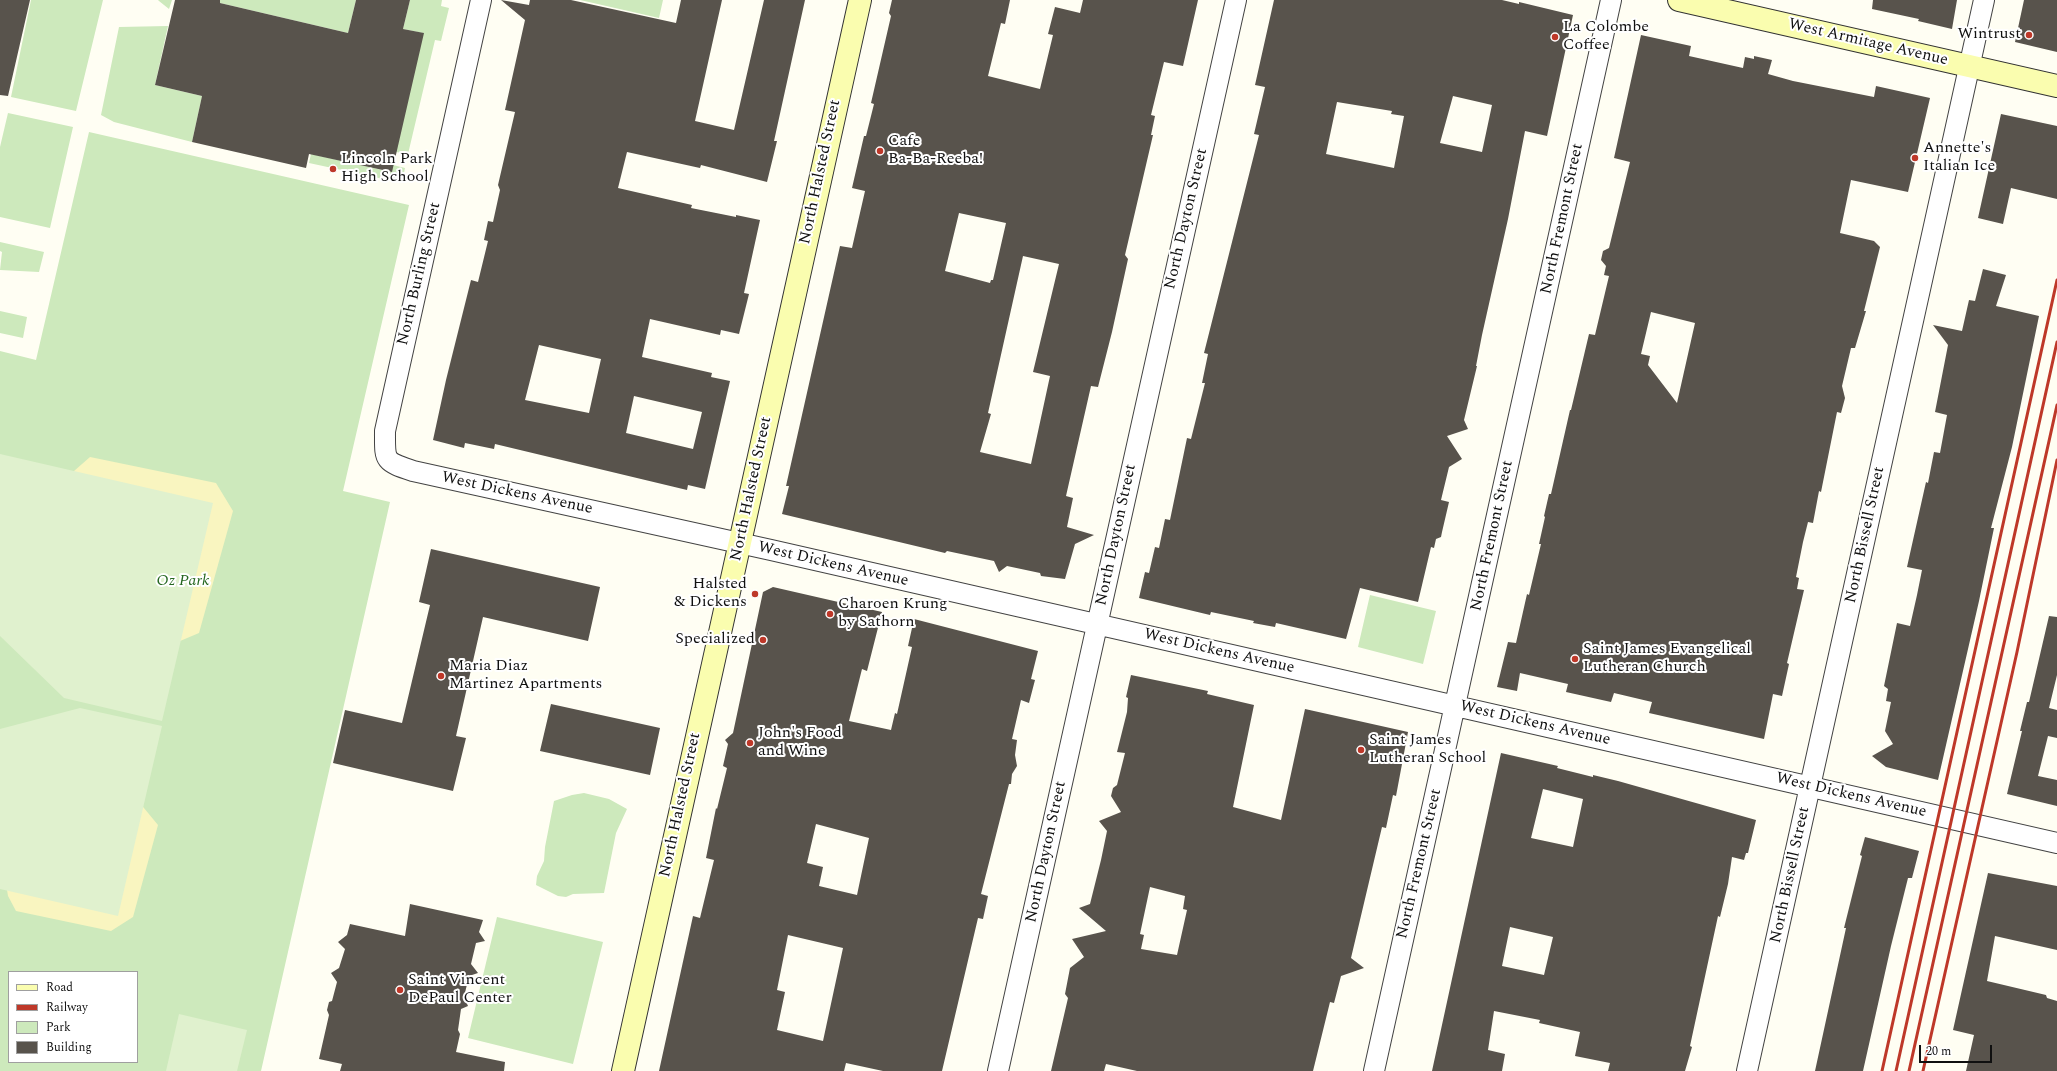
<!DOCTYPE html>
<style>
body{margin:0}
#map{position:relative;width:2057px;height:1071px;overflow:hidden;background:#fffef3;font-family:Spectral,serif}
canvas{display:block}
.legend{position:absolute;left:8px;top:971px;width:130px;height:92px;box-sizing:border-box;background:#fff;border:1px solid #9f9f9f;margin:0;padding:5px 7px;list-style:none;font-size:12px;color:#101010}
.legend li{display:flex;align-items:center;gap:8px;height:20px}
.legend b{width:20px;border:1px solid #9f9f9f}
.scale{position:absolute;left:1919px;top:1045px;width:73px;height:18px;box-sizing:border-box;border:2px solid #101010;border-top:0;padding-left:5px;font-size:12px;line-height:14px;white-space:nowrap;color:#101010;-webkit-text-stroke:3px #fff;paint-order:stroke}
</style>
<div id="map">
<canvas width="2057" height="1071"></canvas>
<ul class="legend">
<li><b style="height:5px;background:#fafdaf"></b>Road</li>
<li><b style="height:5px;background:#be3829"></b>Railway</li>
<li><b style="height:11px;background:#cde9bc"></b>Park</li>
<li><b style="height:11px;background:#58534c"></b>Building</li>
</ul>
<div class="scale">20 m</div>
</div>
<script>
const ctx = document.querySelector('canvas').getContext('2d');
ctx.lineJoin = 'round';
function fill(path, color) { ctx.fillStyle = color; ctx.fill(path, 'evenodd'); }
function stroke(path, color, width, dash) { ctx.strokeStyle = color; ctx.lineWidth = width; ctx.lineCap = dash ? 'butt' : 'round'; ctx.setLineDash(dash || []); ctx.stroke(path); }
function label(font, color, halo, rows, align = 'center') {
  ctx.font = font + ' Spectral,serif'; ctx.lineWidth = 4; ctx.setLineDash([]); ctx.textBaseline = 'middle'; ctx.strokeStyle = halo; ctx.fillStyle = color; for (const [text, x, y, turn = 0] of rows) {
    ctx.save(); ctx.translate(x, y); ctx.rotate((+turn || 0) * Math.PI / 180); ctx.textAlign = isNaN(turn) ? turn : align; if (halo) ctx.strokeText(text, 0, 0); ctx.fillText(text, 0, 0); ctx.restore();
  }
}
fill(new Path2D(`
 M31,0H103L76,111L11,97Z
 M158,0H172L169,9L159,1Z
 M220,0H356L348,33L220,3Z
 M410,0H442L441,6L449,8L441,41L435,40L408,154L396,152L423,33L403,29Z
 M580,0H663L659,18Z
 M168,26L155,85L202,96L192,142L114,122L101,115L119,27Z
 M8,113L73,127L50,228L0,217V147Z
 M89,132L409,205L343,491L390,502L261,1071H0V351L36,360ZM9,972H137V1062H9Z
 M311,154L391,172L393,165L405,168L402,183L309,163Z
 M0,242L44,252L39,272L0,270L2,252L0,251Z
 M0,311L27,317L23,338L0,333Z
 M1370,595L1436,611L1423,664L1358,647Z
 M584,793L609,799L627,809L616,833L604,893L573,894L566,897L558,896L536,885L537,876L544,861L545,847L554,801L572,795Z
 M497,917L603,942L573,1064L468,1038Z`), '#cde9bc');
fill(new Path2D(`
 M90,457L216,483L233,511L199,633L173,644L63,489L74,471Z
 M139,802L158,825L133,917L111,931L16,911L8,896L5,877Z`), '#f9f5c0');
fill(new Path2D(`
 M0,454L213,503L162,721L64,698L0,636Z
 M80,708L162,726L118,916L0,889V729Z
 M179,1014L247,1030L237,1071H166Z`), '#e0f1ce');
fill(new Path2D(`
 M0,0H30L8,96L0,95Z
 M175,0H220V3L348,33L356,0H410L403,29L424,33L392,172L309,154L306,168L192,142L202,96L155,85Z
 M501,0L529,5L530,0H571L676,23L681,0H722L695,121L734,130L764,0H805L774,141H777L767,182L701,165L700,168L627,152L618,188L692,205L691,208L736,217V215L760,220L744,293L749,294L739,334L721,330L720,335L650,319L642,357L712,373L711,377L730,381L705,489L688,485L687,490L495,444L494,449L465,443L464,448L433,440L446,380L471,280L478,282L488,241L484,240L488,221L493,222L500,190L498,185L515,112L505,110L525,20ZM539,345L601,359L589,413L525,400ZM634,396L702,412L693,449L626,433Z
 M892,0H1010L1005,24L1001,23L988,76L1040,89L1053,35L1048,34L1055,7L1080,13L1083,0H1198L1183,66L1164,62L1151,115L1155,116L1151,135H1153L1125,255L1128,259L1112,332L1098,387L1091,386L1066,496L1073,498L1067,527L1094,535L1075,544L1065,579L1041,576L1040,573L1007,566L999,572L994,561L947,551L945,553L782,514L789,486H786L840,246L852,248L865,191L852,188L864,136H866L874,104L871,103L891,16L889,13ZM959,213L1006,223L993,280H991L990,283L945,271ZM1023,256L1059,264L1033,372L1050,376L1031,464L980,452L991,414L988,413Z
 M1274,0H1502L1519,4V2L1573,15L1547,136L1525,131L1508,219L1482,335L1476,366H1477L1464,420L1468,429L1447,436L1462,459L1449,467L1441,500L1449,502L1442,532L1441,537L1436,539L1434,548L1431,547L1418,602L1360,588L1346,639L1276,623L1275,627L1253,623L1254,621L1211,612L1210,615L1139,598L1145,572L1149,573L1155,547L1159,548L1165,519L1170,520L1187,438L1191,439L1205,383H1202L1208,354L1204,353L1259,135L1254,134L1265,87L1255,85ZM1453,96L1492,105L1482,152L1440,143ZM1337,102L1392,111L1391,114L1404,116L1394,168L1326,154Z
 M1873,0H1957L1952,29L1918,21L1919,19L1872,9Z
 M2024,0H2057V52L2015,42Z
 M1641,35L1691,46L1689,56L1743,68L1745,57L1754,59V56L1772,60L1768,74L1793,81L1874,97L1876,86L1930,98L1908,192L1851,180L1840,233L1874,241L1880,247L1864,311H1866L1855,348H1851L1842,386L1845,398L1841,413L1837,412L1821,492L1819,491L1813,523L1808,522L1803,542L1796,577L1799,578L1797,589L1804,590L1787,663L1789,664L1782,696L1773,694L1764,739L1649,713L1652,702L1614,693L1611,702L1566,692L1568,684L1520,673L1517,691L1497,687L1508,642L1516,643L1527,594L1529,595L1541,544H1539L1545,517L1544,516L1549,494H1551L1570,410H1571L1589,334L1595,335L1609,276L1604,275L1606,266L1601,260L1603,251L1609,248L1630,162L1614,158ZM1651,312L1695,323L1677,403L1648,365L1650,356L1641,354Z
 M2001,114L2057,126V199L2011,188L2003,224L1978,218Z
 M1983,269L2006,275L1996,306L2039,316L2012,447L1991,528H1994L1979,601L1938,780L1886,767L1872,756L1893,744L1885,731L1891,702L1886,701L1888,689L1884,686L1897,623L1910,626L1917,595L1922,570L1907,567L1926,482L1928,483L1934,452L1940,453L1947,415L1935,412L1948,345L1933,325L1962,331L1969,300L1975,301Z
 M431,549L600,587L588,641L483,617L456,736L466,738L453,791L333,763L345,710L402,723L430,605L419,602Z
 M773,587L882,612L867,671L862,669L849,721L891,730L895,713L897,714L912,647L908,646L914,619L1038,651L1031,679L1035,680L1029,703L1021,700L1012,739L1017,740L1015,755L1017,766L1012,774L1011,784H1009L981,894L988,896L983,919L978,918L942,1071H883L846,1063L844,1071H659L693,916L700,918L714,860L706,858L716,808L717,809L727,768L723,766L728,744L725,740L733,733L763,592ZM816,824L869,838L857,895L819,886L823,867L807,863ZM788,935L843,948L823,1041L777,1030L785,992L777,990Z
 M2049,616L2057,617V675L2049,708L2057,710V738L2048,736L2038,776L2057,780V806L2007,794L2022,731H2020L2027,702H2029Z
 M1131,675L1208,691L1207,694L1254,705L1233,807L1281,820L1305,709L1408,732L1396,796L1393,795L1386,828L1382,827L1351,958L1364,968L1341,976L1334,1003L1330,1002L1313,1071H1137L1106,1064L1104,1071H1051L1068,998L1065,994L1070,968L1084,957L1072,939L1106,931L1079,908L1090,904L1101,860L1107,831L1099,821L1121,812L1111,796L1113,788L1117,785L1125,753L1117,752L1127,712L1128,698L1126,697ZM1150,887L1185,896L1183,909L1187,910L1177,955L1141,949L1144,935L1140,934Z
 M551,704L660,728L650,775L540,751Z
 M1501,753L1558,766L1557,768L1593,777V775L1618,781L1756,820L1748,853H1746L1744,860L1732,857L1728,884L1720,917L1718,916L1690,1046L1692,1047L1685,1071H1608L1610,1063L1575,1056L1580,1032L1539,1023L1540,1020L1494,1011L1488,1050L1505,1054L1502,1071H1432ZM1543,789L1583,799L1573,847L1531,838ZM1510,927L1553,937L1544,975L1502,966Z
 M1865,837L1919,851L1912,878H1908L1891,946L1863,1071H1815L1846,928H1844L1862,856L1860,855Z
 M1988,873L2057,886V950L1995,936L1987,981L2046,995L2047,998L2057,1001V1071H1966L1974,1035L1953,1030Z
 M410,904L483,920L479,932L485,941L476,943L471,964L478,973L469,976L464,997L468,1006L461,1009L458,1030L460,1034L456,1052L505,1062L504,1071H340L342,1064L319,1059L329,1015L327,1010L329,1002L332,1001L337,982L331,973L339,968L345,949L338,942L347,935L350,924L405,936Z`), '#58534c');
const street = new Path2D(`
 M481,0L385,431C385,461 383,461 413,471L771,550L2057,843
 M998,1071L1236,0
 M1374,1071L1611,0
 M1747,1071L1984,0`);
const secondary = new Path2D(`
 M1679,0L2057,86
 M623,1071L860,0`);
stroke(street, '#434343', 22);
stroke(secondary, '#323232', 24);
stroke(street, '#fff', 20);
stroke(secondary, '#fafdaf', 22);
stroke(new Path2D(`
 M1882,1071L2057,280
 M1896,1071L2057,342
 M1909,1071L2057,405
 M1923,1071L2017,652L2057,460`), '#be3829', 3);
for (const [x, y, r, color] of [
 [2029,35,4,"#be3829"],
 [1555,37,4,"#be3829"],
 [880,151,4,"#be3829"],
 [1915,158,4,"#be3829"],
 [333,169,4,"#be3829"],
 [755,594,4,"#be3829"],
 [830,614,4,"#be3829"],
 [763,640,4,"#be3829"],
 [1575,659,4,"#be3829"],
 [441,676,4,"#be3829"],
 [750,743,4,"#be3829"],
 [1361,750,4,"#be3829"],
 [400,990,4,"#be3829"]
]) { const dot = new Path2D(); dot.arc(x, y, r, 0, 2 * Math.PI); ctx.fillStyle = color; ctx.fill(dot); stroke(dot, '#fff', 1.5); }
label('16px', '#101010', '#fff', [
 ["La Colombe",1563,28],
 ["Coffee",1563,46],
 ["Wintrust",2021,35,"right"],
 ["Cafe",888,142],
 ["Ba-Ba-Reeba!",888,160],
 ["Annette's",1923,149],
 ["Italian Ice",1923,167],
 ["Lincoln Park",341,160],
 ["High School",341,178],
 ["Halsted",747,585,"right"],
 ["& Dickens",747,603,"right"],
 ["Charoen Krung",838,605],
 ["by Sathorn",838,623],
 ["Specialized",755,640,"right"],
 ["Saint James Evangelical",1583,650],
 ["Lutheran Church",1583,668],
 ["Maria Diaz",449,667],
 ["Martinez Apartments",449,685],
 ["John's Food",758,734],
 ["and Wine",758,752],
 ["Saint James",1369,741],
 ["Lutheran School",1369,759],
 ["Saint Vincent",408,981],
 ["DePaul Center",408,999]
], 'left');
label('16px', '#101010', '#fff', [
 ["West Armitage Avenue",1868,43,13],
 ["North Halsted Street",821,172,-78],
 ["North Dayton Street",1187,219,-77],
 ["North Fremont Street",1563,219,-78],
 ["North Burling Street",420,274,-77],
 ["North Halsted Street",752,489,-78],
 ["West Dickens Avenue",517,494,12],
 ["North Dayton Street",1117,535,-78],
 ["North Bissell Street",1866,535,-78],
 ["North Fremont Street",1493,536,-78],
 ["West Dickens Avenue",833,565,13],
 ["West Dickens Avenue",1219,652,13],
 ["West Dickens Avenue",1535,724,13],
 ["West Dickens Avenue",1851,796,13],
 ["North Halsted Street",681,805,-78],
 ["North Dayton Street",1047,852,-78],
 ["North Fremont Street",1420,864,-77],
 ["North Bissell Street",1791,875,-78]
]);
label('italic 16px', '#256720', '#fff', [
 ["Oz Park",183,582]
]);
</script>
